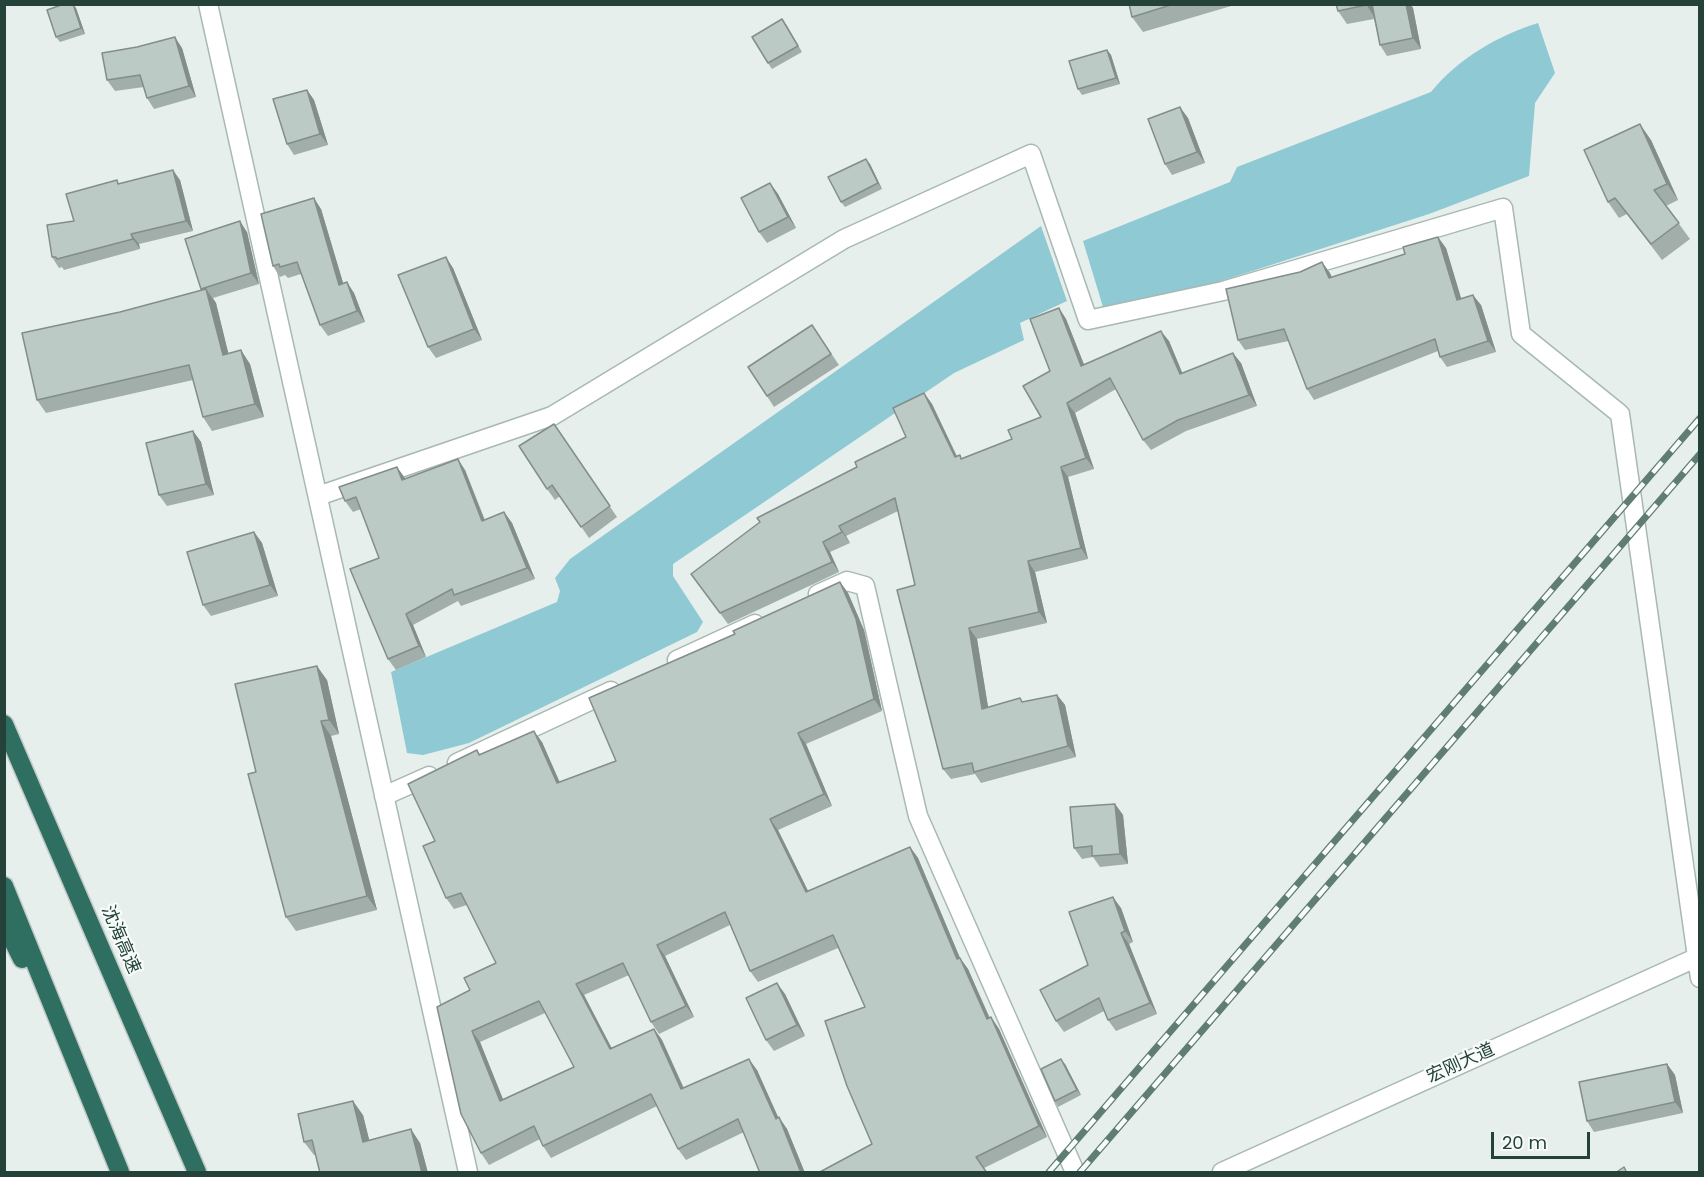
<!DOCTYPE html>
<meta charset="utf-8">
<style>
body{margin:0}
#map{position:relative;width:1704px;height:1177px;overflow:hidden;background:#e6efeb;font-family:Poppins,sans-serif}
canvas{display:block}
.frame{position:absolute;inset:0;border:6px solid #24423a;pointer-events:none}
.scale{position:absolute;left:1491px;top:1132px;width:99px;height:27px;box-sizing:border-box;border:3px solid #24423a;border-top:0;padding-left:8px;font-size:18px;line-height:21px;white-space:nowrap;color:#24423a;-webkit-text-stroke:4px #f7fbf9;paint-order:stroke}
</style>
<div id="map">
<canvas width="1704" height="1177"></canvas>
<div class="frame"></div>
<div class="scale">20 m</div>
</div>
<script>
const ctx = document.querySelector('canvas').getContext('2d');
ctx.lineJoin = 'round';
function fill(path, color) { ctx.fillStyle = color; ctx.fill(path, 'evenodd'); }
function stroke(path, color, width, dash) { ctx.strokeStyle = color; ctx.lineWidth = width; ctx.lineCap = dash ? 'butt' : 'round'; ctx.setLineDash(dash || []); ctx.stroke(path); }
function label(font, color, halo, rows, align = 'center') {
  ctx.font = font + ' Poppins,"Noto Sans SC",sans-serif'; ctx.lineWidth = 4.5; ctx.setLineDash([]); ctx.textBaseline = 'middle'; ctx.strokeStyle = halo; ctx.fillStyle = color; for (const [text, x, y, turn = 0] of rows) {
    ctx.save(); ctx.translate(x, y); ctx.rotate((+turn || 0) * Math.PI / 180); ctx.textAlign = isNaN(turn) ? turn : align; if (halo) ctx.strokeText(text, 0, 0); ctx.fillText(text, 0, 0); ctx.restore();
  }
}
fill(new Path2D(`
 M1538,23L1555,73L1535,103L1529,176L1429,214L1212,284L1103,307L1083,241L1230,182L1237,167L1431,92C1459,58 1497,36 1538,23Z
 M1041,226L1067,301L1020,323L1024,340L954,373L673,564V576L703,622L697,632L469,743L423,755L407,753L391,672L557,602L560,591L555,578L570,559Z`), '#8ec9d4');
const minor = new Path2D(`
 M208,4L468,1172
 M318,496L552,416L844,239L1031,154L1088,320L1223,291L1503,208L1521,334L1620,414L1700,978
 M818,594L847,581L865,586L918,816L1075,1172
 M677,660L755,624
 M457,763L611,691
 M384,796L429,776
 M1222,1172L1700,956`);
const highway = new Path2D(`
 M4,724L197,1172
 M4,886L120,1172
 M4,923L22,959`);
stroke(minor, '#a8b8b2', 21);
stroke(highway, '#c2cac8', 21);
stroke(minor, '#fff', 18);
stroke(highway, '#2f6f62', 18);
const rail = new Path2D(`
 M1049,1172L1700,418
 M1080,1172L1700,454`);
stroke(rail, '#5f7d75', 7);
stroke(rail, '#f7fbf9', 4.5, [14]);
fill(new Path2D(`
 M1129,4H1238L1143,32L1132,17Z
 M1336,4H1410L1413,8L1421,49L1387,56L1380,45L1374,19L1347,24L1338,11Z
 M76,8L85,34L60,42L56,37Z
 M786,24L802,52L772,69L768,63Z
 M182,48L196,97L154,109L147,98L144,87L115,91L107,80Z
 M1107,50L1111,55L1120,84L1082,95L1078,89Z
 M307,90L314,100L328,145L294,155L287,144Z
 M1188,118L1205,163L1172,175L1165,164Z
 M1651,140L1678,200L1666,206L1690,239L1662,260L1627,214L1619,218L1608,202Z
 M870,164L882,189L845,207L841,202Z
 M180,180L193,231L139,244L140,249L64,270L62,267L59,268L52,257L74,221L119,184Z
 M770,183L778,194L796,228L767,243L759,232Z
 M321,209L343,283L354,293L365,322L328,336L320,325L301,274L288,278L285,275L280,277L273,266Z
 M247,232L259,284L213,298L216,303L228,353L250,364L264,417L212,431L203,417L193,380L46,413L37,400L202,290L201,289Z
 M1446,248L1461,299L1481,305L1496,352L1447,367L1440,357L1438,351L1314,400L1307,389L1289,341L1245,350L1238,340L1300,272L1322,262L1332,277Z
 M453,268L482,340L436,358L428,347Z
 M1059,308L1066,319L1084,365L1169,341L1182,373L1241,363L1257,406L1186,431L1151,450L1143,440L1116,389L1075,413L1094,469L1068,477L1088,559L1035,572L1047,623L977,639L988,707L1020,698L1023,702L1057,695L1065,705L1076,757L981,783L975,774L951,779L943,769L915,585L898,511L846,536L850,543L830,552L839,572L728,624L691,574L857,467L906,437L924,393L932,404L957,456L962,458L1012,439L1041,417L1050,371Z
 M812,325L839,365L774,407L748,367Z
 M554,424L617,517L589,538L560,496L555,500L547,489Z
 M193,431L201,442L214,495L167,506L159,495Z
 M465,470L485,520L504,512L512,523L535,579L461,606L458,601L413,625L426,657L396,670L388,659L379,558L361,509L353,512L345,501L405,479Z
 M254,532L262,543L278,596L211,616L203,605Z
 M840,582L848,593L864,630L882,711L806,744L832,806L778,830L808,891L910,847L918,858L960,958L968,969L990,1018L991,1017L999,1029L1047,1137L984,1168L872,1144L865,1007L838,948L758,982L750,971L730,925L665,956L694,1017L659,1034L651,1022L629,975L584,995L611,1048L654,1029L662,1040L684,1088L757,1070L778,1118L787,1129L805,1173H760L744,1132L686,1160L678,1149L657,1106L551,1158L543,1146L540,1139L489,1165L481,1153L461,1114L470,990L496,963L467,905L454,909L446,898L477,750L480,754L542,742L559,782L616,761L735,634ZM545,1013L574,1067L503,1099L480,1042Z
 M327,680L339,734L331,736L377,910L296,931L286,917L256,772Z
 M1115,804L1123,815L1128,864L1100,867L1093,857L1082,859L1074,848Z
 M1121,908L1133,942L1129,944L1157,1014L1116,1031L1108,1020L1104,1011L1064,1032L1056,1021Z
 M785,994L805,1036L774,1051L766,1040Z
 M1065,1064L1081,1095L1058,1107L1055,1101Z
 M1667,1064L1675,1075L1683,1113L1594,1132L1587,1121Z
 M363,1115L369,1140L420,1143L428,1173H320L316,1155H314L304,1142Z`), '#a1aea9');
fill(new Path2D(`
 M73,4L76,8L85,34L81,28Z
 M1366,4H1372L1375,18Z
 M1406,4H1410L1413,8L1421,49L1413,38Z
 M175,37L182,48L196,97L189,86Z
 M1107,50L1111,55L1120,84L1116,78Z
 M307,90L314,100L328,145L320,134Z
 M1180,107L1188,118L1205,163L1197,152Z
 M1640,124L1651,140L1678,200L1667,184Z
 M866,159L870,164L882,189L878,183Z
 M173,170L180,180L193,231L186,221Z
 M770,183L778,194L796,228L788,217Z
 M314,198L321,209L347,296L339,285Z
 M240,221L247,232L259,284L251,273Z
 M131,234L139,244L140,249L133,239Z
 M1438,237L1446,248L1465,311L1457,300Z
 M446,257L453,268L482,340L474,329Z
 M1322,262L1330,273L1337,289L1329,278Z
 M347,282L354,293L365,322L357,311Z
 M206,289L216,303L232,368L223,355Z
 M1473,295L1481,305L1496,352L1488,341Z
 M1059,308L1066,319L1089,377L1081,366Z
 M1161,331L1169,341L1187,384L1180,374Z
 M241,350L250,364L264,417L255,404Z
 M1233,353L1241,363L1257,406L1249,395Z
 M924,393L932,404L962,468L955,457Z
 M1067,403L1075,413L1094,469L1086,458Z
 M193,431L201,442L214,495L206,484Z
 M458,459L465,470L489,532L482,521Z
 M397,467L405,478L410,491L402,480Z
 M1061,467L1068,477L1088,559L1081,548Z
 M504,512L512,523L535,579L527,568Z
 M839,526L846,536L850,543L842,532Z
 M254,532L262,543L278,596L270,585Z
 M823,542L830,552L839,572L832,562Z
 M1028,561L1035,572L1047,623L1039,612Z
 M840,582L848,593L864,630L882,711L874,699Z
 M406,614L413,625L426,657L419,646Z
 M969,628L977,639L990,719L982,709Z
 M317,666L327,680L339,734L329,720Z
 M1057,695L1065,705L1076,757L1068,746Z
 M321,721L331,736L377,910L367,896Z
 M534,731L542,742L565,794L557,783Z
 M798,733L806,744L832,806L824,794Z
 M1115,804L1123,815L1128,864L1120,854Z
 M770,819L778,830L814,903L806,892Z
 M910,847L918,858L965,970L957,959Z
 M1113,897L1121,908L1133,942L1125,931Z
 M1121,933L1129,944L1157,1014L1150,1003Z
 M657,945L665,956L694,1017L686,1006Z
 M960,958L968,969L995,1031L987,1019Z
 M777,983L785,994L805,1036L797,1025Z
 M576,984L584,995L618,1060L610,1049Z
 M991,1017L999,1029L1047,1137L1039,1126Z
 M654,1029L662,1040L689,1101L681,1089Z
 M472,1031L480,1042L508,1112L500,1101Z
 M749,1059L757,1070L784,1130L776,1119Z
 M1061,1059L1065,1064L1081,1095L1077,1090Z
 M1667,1064L1675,1075L1683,1113L1675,1102Z
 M353,1101L363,1115L373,1155L363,1142Z
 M779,1117L787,1129L805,1173H801Z
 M411,1129L420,1143L428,1173H422Z`), '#838d89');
const building = new Path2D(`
 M64,4H73L81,28L56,37L47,10Z
 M1129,4H1174L1132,17Z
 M1336,4H1366V5L1338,11Z
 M1372,4H1406L1413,38L1380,45Z
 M782,19L798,46L768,63L752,37Z
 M175,37L189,86L147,98L140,75L107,80L102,53L137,47Z
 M1107,50L1116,78L1078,89L1069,61Z
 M307,90L320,134L287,144L273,99Z
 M1180,107L1197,152L1165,164L1148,119Z
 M1640,124L1667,184L1654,190L1679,223L1651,244L1615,198L1608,202L1584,150Z
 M866,159L878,183L841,202L828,177Z
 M173,170L186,221L131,234L133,239L57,259L56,257H52L47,225L74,221L66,194L117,180L118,184Z
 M770,183L788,217L759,232L741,198Z
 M314,198L339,285L347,282L357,311L320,325L297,262L280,267L279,264L273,266L261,214Z
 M240,221L251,273L201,289L185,239Z
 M1438,237L1457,300L1473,295L1488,341L1440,357L1435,339L1307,389L1284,329L1238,340L1226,289L1300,272L1322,262L1329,278L1405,254L1403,247Z
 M446,257L474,329L428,347L398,275Z
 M206,289L223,355L241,350L255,404L203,417L189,365L37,400L22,333L120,312Z
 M1059,308L1081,366L1161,331L1180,374L1233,353L1249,395L1178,420L1143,440L1110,378L1067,403L1086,458L1061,467L1081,548L1028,561L1039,612L969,628L982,709L1020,698L1022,702L1057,695L1068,746L974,772L972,763L943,769L897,590L915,585L895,498L839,526L842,532L823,542L832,562L720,613L691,574L760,522L757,518L857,467L855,462L906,437L893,408L924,393L955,457L960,455L961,459L1012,439L1008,430L1041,417L1023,386L1050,371L1030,319Z
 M812,325L831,354L767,396L748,367Z
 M554,424L610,506L581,527L552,485L547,489L519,446Z
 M193,431L206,484L159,495L146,443Z
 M458,459L482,521L504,512L527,568L454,595L452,589L406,614L419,646L388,659L350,569L379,558L356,497L345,501L339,487L397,467L402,480Z
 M254,532L270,585L203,605L187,552Z
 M840,582L856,619L874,699L798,733L824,794L770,819L806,892L910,847L957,959L960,958L987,1019L991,1017L1039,1126L976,1157L987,1173H818L872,1144L847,1086L825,1021L865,1007L833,935L750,971L725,912L657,945L686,1006L651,1022L623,963L576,984L610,1049L654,1029L681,1089L749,1059L776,1119L779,1117L801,1173H760L738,1119L678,1149L651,1094L543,1146L534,1126L481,1153L461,1114L437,1007L470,990L464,978L496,963L461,893L446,898L423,846L435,841L408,784L477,750L479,755L534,731L557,783L616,761L589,698L735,634L733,631ZM539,1001L574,1067L500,1101L472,1031Z
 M317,666L329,720L321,721L367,896L286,917L248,774L256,772L235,684Z
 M1115,804L1120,854L1092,856V846L1074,848L1070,807Z
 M1113,897L1125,931L1121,933L1150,1003L1108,1020L1099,998L1056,1021L1040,990L1088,965L1069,912Z
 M777,983L797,1025L766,1040L746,998Z
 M1061,1059L1077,1090L1055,1101L1041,1069Z
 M1667,1064L1675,1102L1587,1121L1579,1082Z
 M353,1101L363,1142L411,1129L422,1173H320L312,1140L304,1142L298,1114Z
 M1624,1167L1627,1173H1615Z`);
fill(building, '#bbcac4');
stroke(building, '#838d89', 1.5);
label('18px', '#24423a', '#f7fbf9', [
 ["沈海高速",120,940,67],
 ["宏刚大道",1461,1064,-24]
]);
</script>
